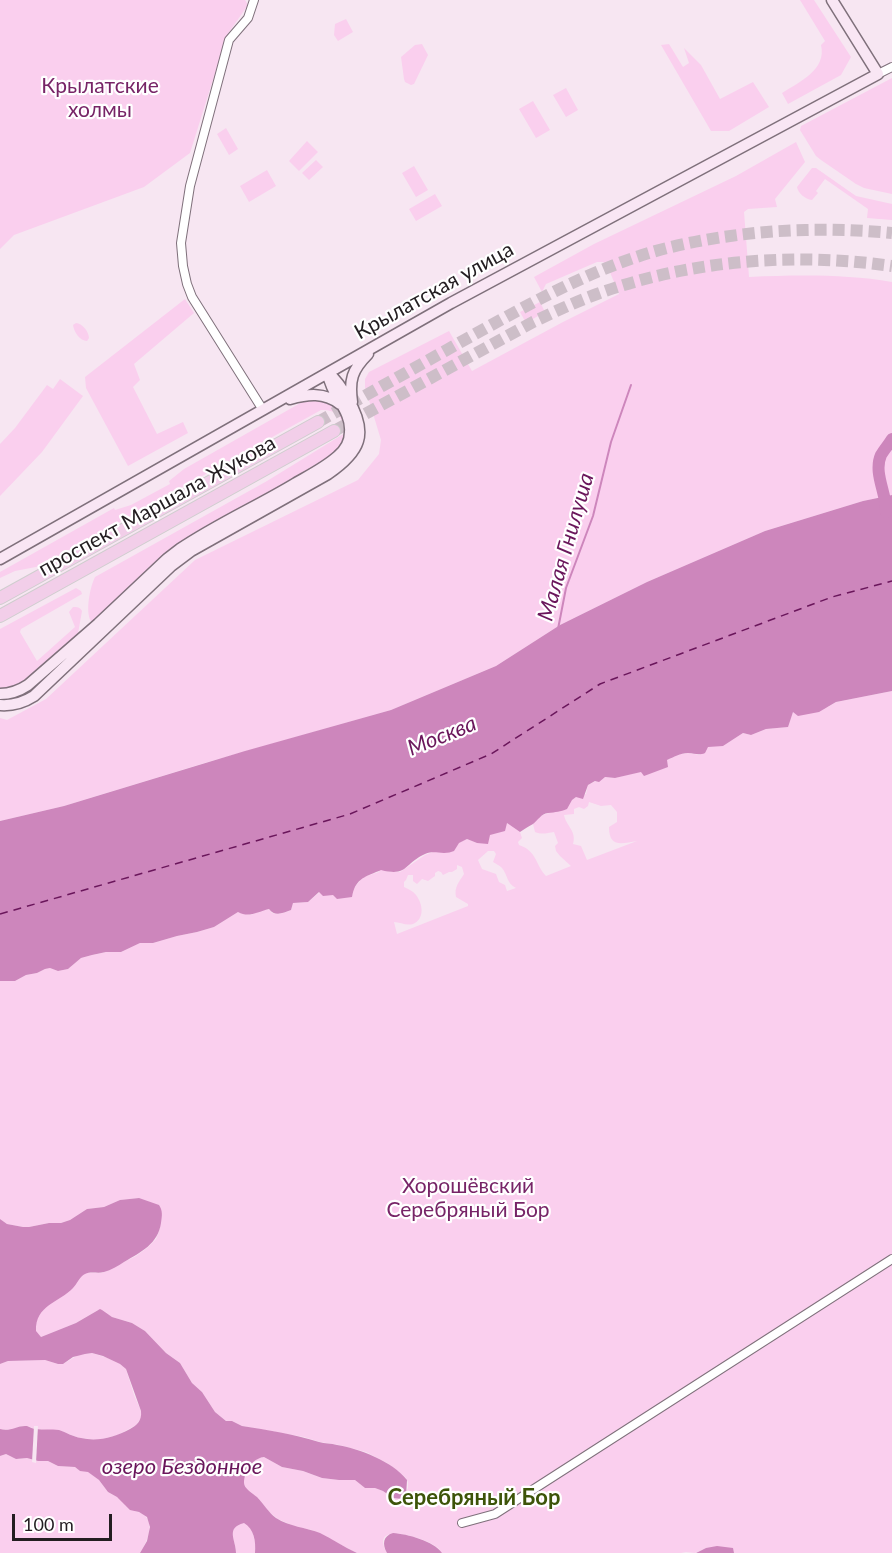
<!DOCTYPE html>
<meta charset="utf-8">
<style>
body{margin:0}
#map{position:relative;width:892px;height:1553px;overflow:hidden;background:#f7e6f2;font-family:Lato,sans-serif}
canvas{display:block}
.scale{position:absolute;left:12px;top:1514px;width:100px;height:27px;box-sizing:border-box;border:3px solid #231d21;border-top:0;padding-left:8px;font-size:18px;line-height:21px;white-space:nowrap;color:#231d21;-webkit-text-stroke:4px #fff;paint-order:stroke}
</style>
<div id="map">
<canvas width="892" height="1553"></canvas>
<div class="scale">100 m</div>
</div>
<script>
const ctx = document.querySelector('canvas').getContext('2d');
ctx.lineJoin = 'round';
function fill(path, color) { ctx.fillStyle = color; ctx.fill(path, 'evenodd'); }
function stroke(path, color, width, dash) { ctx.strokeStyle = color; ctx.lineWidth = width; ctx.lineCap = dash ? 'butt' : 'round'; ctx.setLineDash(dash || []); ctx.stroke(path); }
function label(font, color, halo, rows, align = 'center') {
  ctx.font = font + ' Lato,sans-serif'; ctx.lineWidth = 4.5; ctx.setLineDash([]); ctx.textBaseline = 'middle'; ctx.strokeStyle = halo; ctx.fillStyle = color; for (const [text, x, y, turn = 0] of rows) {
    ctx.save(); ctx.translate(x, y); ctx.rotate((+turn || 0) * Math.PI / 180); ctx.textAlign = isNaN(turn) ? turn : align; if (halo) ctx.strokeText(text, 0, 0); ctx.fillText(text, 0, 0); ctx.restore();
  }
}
fill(new Path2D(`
 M0,0H245L248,5L227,35L190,153L144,187L14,235L0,249Z
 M800,0H814L851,57L841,75L788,104L782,93C799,82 827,70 821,45L825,41Z
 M346,19L353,32L338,41L334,35L335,24Z
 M422,44L428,55L414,84L411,85L405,82L404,79L401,57L415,45Z
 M669,44L683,67L689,63L684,48L701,65L720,99L753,82L769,107L729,131H711L661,45Z
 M892,78V194L864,188L856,184L821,160L816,156L800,130L801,126Z
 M566,88L578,110L566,117L553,95Z
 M533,101L550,130L536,138L519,109Z
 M226,128L238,149L229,155L217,134Z
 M307,141L318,152L299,171L289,161Z
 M796,142L805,162L775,199L777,207L748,209L744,212L749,277C797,275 845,274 892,282V495L863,501L765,531L647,582L560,625L496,666L391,710L208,762L64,806L0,821V718L7,720L46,699L195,560L358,480L379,454L381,440L365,387V379L369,372L449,331L472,371L563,322L619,294L607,265L603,262H597L546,284L542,292L534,277L594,244L736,176Z
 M316,160L323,167L309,180L302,173Z
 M414,166L428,190L416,197L402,173Z
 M812,168H816L856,196L892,204V220L867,218L868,209L825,179L816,191L818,193L812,200C805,199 798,193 797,187Z
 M267,170L276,186L249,202L240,186Z
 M435,194L442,206L416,221L409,209Z
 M185,299L194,313L134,364L140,380L133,387L157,434L183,422L188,433L128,466L86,388L85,377Z
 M540,302L545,312L526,323L520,312Z
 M76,323C82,323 89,332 89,338L87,341C80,341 74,332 73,325Z
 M60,379L83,396L42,452L0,496V444L15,428L47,385L53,389Z
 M311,399C331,401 342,406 345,428C341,415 334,409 321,410L114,525L116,528L111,531L41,566L15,571L0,578V572L114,508L115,510L131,505L170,484L169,481L184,469L304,401Z
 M345,433L340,446L334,453L273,492L93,622L91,621C85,612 90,587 95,577L267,481Z
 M76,588L81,591L82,594L21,629L20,632L37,661L75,627L69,612L73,607C77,607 80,607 82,611L77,639L52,661L16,688L0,690V629Z
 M892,691V1553H734L732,1548H706L695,1553L686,1552L681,1553H442C439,1549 439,1548 435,1546C424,1538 368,1520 387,1553H357L312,1530L296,1527L278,1519L269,1512L258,1498L247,1491L243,1482C247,1471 251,1459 264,1457L282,1467L303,1471L322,1478L339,1480H355L365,1488H375L383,1491L393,1498L402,1499L408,1488V1482L405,1477L387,1463L366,1452L339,1445L320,1442L304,1437L242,1426L232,1421H226L215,1412L202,1392L192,1383L180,1363L166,1353L145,1331L132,1323L112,1317L98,1310L76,1323L41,1337L32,1330L34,1314L81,1273H102L136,1256L147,1248L156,1239L160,1228L139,1198L120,1200L104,1207L87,1209L70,1220L61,1223H49L29,1227H23L7,1224L0,1219V981H15L26,975L37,973L45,969L50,968L58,971L68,969L81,958L92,955L106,952H121L140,943H153L177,936L197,932L214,927L238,912L251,915L258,911L269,909L272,913C279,915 284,913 291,910L293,903L308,902L320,892L354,888L363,877L379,872L380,869L391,872H400L425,855L467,839L477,843L507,823L520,832L522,838L518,842L519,845C537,851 535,864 546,876L571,866L560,856L556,851L555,846L558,843L554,832C547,833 542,835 535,832L533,824L540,816L549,813L576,797L586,794L588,785L604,777L615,778L642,771L680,754L689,753L700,755L708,746H723L743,733L751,735L766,729L787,727L793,712L828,707L836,702ZM589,802L601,806L611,805L617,812V822L609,827C609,849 623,843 637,841L587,860L581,846L573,844C577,831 566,826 564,815L574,814V809L579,807L584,809L588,806ZM488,851H494L496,854L493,862C496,864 499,865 502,868C508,875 506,883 516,888L507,891L505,885L499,882L496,874L482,869L478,860ZM457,865L462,867L464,874C459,882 454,887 456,897L468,904V906L397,934L394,922C400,922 406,926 413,924C425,919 423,904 416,895C413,891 408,889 404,887V882L406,880L408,875H413V881L417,884L422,879L428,881L435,876V873L438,871L441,872L443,875L449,872H452L457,869Z
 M92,1353L108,1358L120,1364L126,1369L134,1395L141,1411L142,1417L136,1425L118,1435L99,1440L79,1438L61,1431L35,1429L27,1426H21L12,1430L0,1429V1364L8,1361L45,1360L58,1364H63L78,1355Z
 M6,1454L16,1459L27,1458L38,1461H48L58,1466L75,1467L80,1471H88L99,1480L108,1492L117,1497L135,1511C158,1516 149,1539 140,1553H0V1456Z
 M241,1523H246C254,1532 256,1541 255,1553H236C236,1541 226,1530 241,1523Z`), '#facfee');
fill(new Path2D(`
 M892,495V691L836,702L819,712L798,716L793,712L788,727L766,729L751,735L743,733L723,746L708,747L705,753C698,756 695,753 688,753C680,753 674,757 667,760L668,767L644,776L641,772L615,778L605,777L599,782L595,781L588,785L583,799L576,797L572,800L567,809C560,812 556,812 548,813C541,814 538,820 533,824C528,827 524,829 520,832L507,823L505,831L490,835L488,844L477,843L467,839L459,843L454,851C451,852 448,853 444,853C437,853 433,851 425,854C403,864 408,877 381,870L379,871C363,877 355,880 352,897L337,899L333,895L323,896L319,892L308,902L293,903L291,910C283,913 275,917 269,909C257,912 249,918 238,912L214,927L197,932L177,936L153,943H140L121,952H106L92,955L81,958L68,969L58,971L50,968L45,969L37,973L26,975L15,981H0V821L64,806L245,751L391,710L496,666L560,625L647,582L765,531L863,501Z
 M139,1198L159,1205C163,1211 162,1216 161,1223C158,1244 141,1252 124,1262C118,1266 111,1270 104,1272C98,1274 91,1271 85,1274C80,1276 77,1284 73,1288C60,1302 35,1305 36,1331L41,1337L76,1323L100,1309L102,1310L112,1317L132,1323L145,1331L166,1353L180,1363L192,1383L202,1392L215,1412L226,1421H232L242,1426C267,1430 294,1434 319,1442C325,1444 331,1443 337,1445C360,1449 392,1461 407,1480L406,1496L402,1499L393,1498L383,1491L375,1488H365L355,1480H339L322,1478L303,1471L282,1467L264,1457C256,1458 250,1464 247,1471C240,1487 246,1488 257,1497C264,1504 268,1512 276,1518C290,1527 305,1527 320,1533C332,1539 344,1547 357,1553H255C256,1541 254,1529 244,1523C225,1528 236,1540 236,1553H140L147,1541L150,1527L147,1517L139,1512L130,1510L117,1497L108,1492L99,1480L88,1472L80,1471L75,1467L58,1466L48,1461H38L27,1458L16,1459L6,1454L0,1456V1429C11,1432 17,1425 27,1426C30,1427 33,1429 36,1429C43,1430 51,1429 59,1430C66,1432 73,1437 81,1438C98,1442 115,1437 130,1429C137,1425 142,1421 141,1411L126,1369L120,1364L103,1356L92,1353L85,1354L73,1357L63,1364H58L45,1360L8,1361L0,1364V1219L7,1224L23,1227H29L49,1223H61L70,1220L87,1209L104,1207L120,1200Z
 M393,1533C407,1534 434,1541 442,1553H387C382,1544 383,1536 393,1533Z
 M717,1546L733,1548L734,1553H696L706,1548Z`), '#cd86bc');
fill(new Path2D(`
 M34,1426H38L36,1463L32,1462Z`), '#f7e6f2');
stroke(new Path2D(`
 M558,629L566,588L593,516L611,442L631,385`), '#cd86bc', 2);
stroke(new Path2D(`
 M886,512C887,494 873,473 881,455C884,450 889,444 892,439`), '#cd86bc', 12);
stroke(new Path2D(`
 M0,914L350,814L491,754L600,684L832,597L892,581`), '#6a165b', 1.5, [8, 6]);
stroke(new Path2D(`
 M318,422C368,394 418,366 468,338C531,303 596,266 667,248C740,230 817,226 892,233
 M334,431L533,322C554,312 575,302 597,294C690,260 794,252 892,266`), '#cdbec8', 12, [12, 6]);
const minor = new Path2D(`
 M254,0L248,18L229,40L190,186L181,243L183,266L187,284L192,297L263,410
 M878,74L892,67
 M462,1523L495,1514L892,1259`);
const secondary = new Path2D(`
 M290,399C308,394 324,392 340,404
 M352,402C349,380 352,370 368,354
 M0,559L451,303L878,74L832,0
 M0,694C11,694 19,691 28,685L98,624L167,559L180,549C217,524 258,506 296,483C310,475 326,467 338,456C345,450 350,441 350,432C352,410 330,394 328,373
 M0,705C13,706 23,703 34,696L171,566L191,551L328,474C360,452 369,434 348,399C342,389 337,380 328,373`);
const primary = new Path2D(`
 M0,598L318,422
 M0,616L334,431`);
stroke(minor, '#7f707b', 10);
stroke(secondary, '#7f707b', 13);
stroke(primary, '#cfcdce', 14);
stroke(minor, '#fff', 8);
stroke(secondary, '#f9e6f4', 10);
stroke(primary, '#f2cee9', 12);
label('21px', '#772467', '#fff', [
 ["Крылатские",100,86],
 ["холмы",100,110],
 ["Хорошёвский",468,1186],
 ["Серебряный Бор",468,1210]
]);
label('21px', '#231d21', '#fff', [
 ["Крылатская улица",434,291,-29],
 ["проспект Маршала Жукова",157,506,-29]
]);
label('italic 22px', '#6a165b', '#fff', [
 ["Малая Гнилуша",566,547,-74],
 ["Москва",442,736,-22],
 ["озеро Бездонное",182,1467]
]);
label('bold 22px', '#3d5409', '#fff', [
 ["Серебряный Бор",474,1498]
]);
</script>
